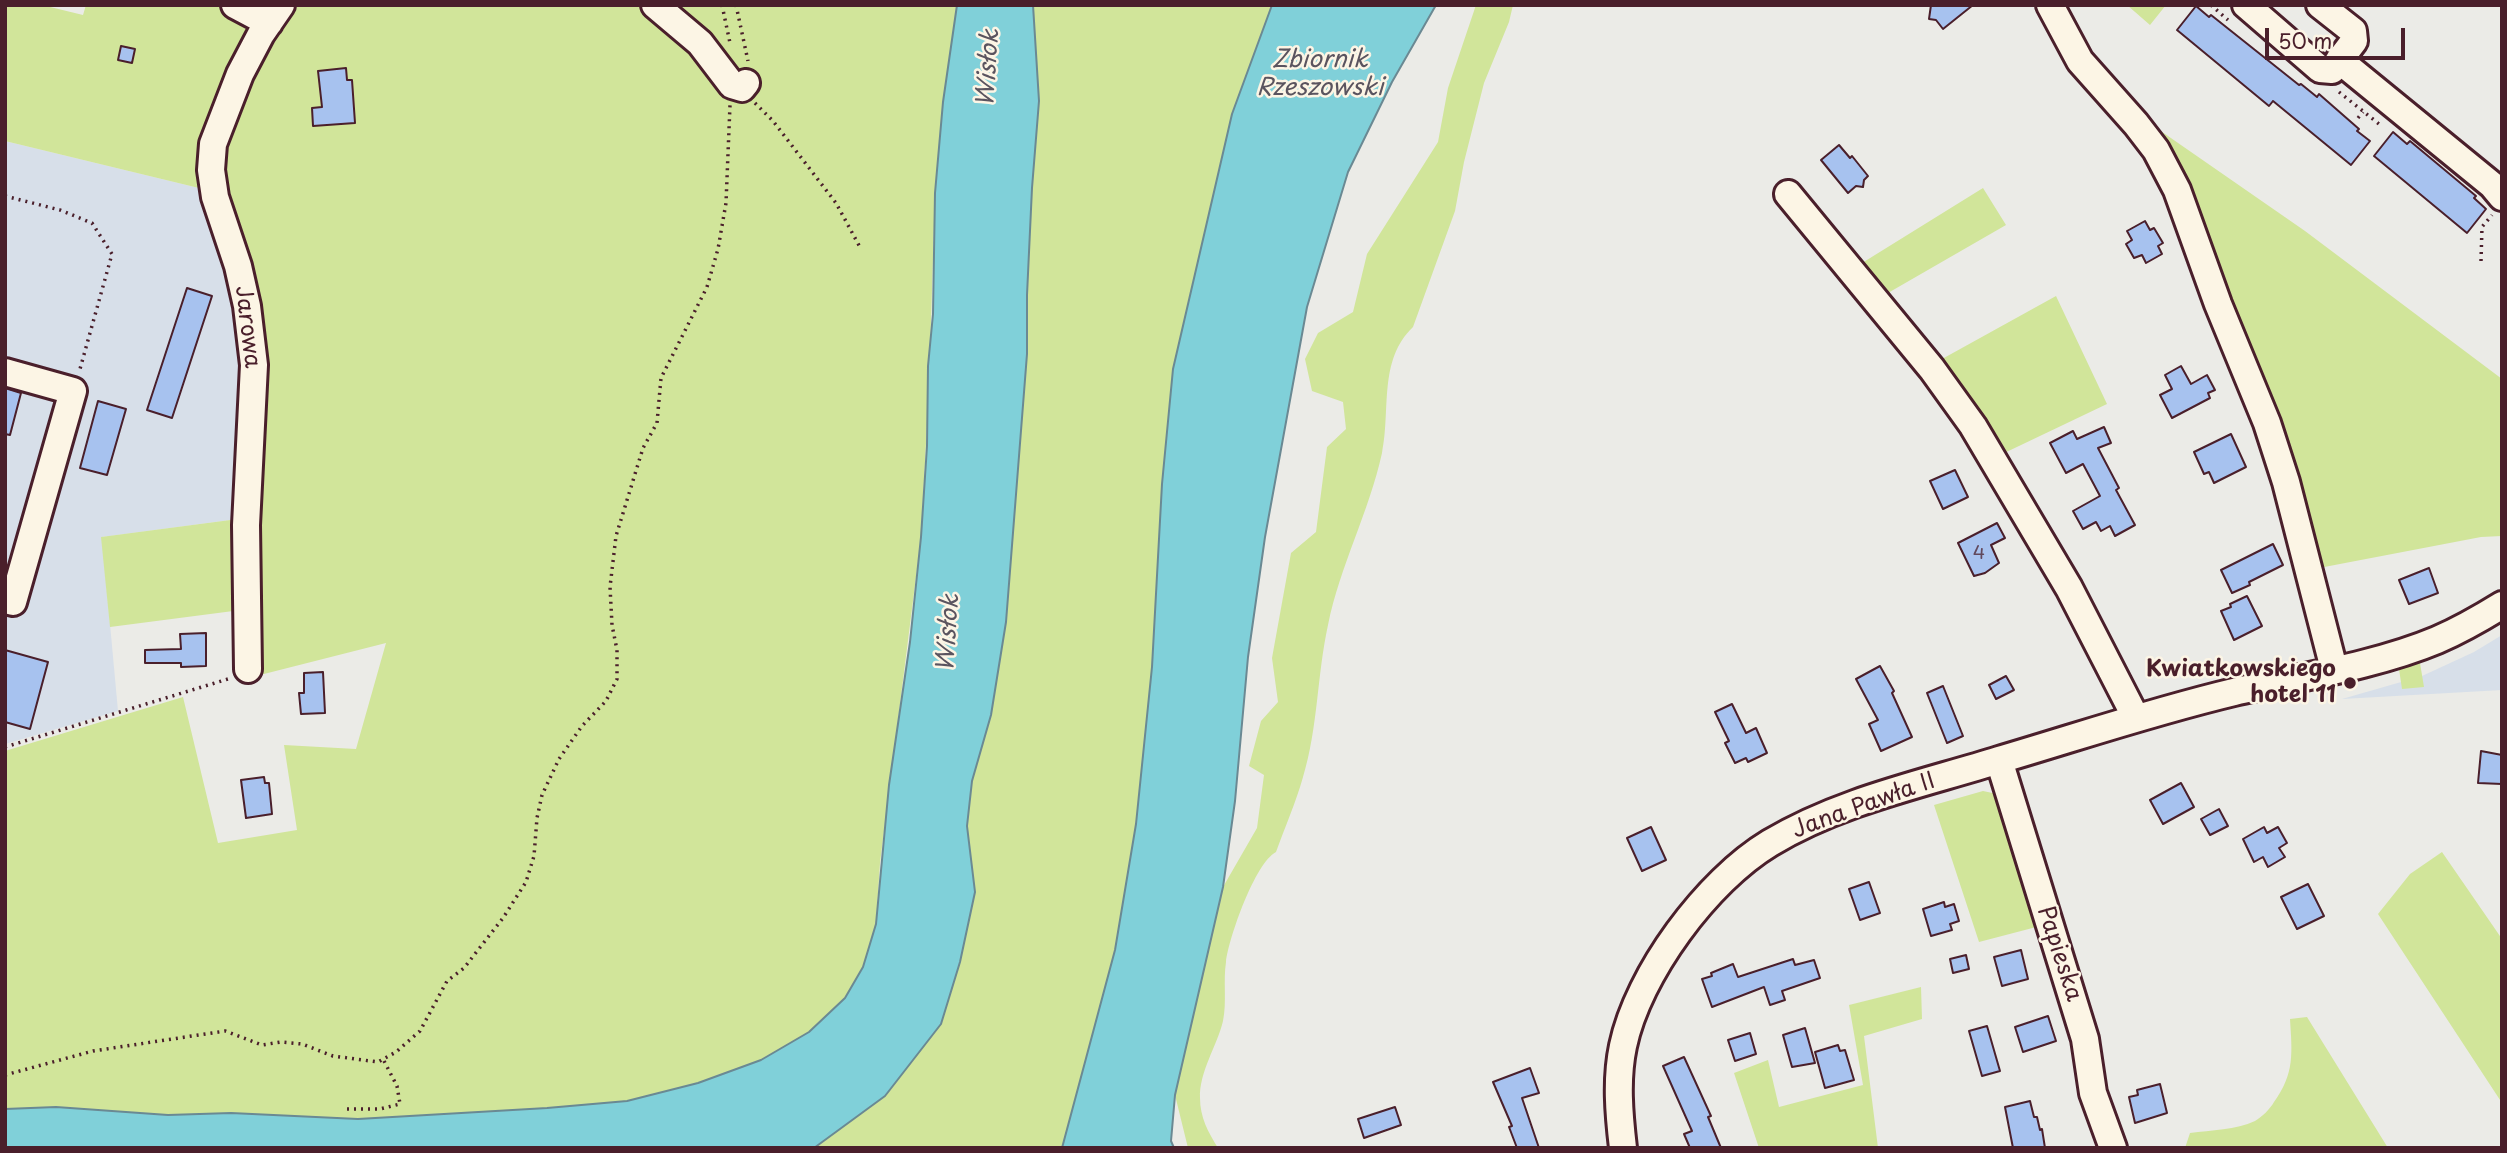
<!DOCTYPE html>
<meta charset="utf-8">
<style>
body{margin:0}
#map{position:relative;width:2507px;height:1153px;overflow:hidden;background:#ebebe7;font-family:"Playpen Sans",sans-serif}
canvas{display:block}
.frame{position:absolute;inset:0;border:7px solid #4a1f2b;pointer-events:none}
.scale{position:absolute;left:2265px;top:28px;width:140px;height:32px;box-sizing:border-box;border:4px solid #4a1f2b;border-top:0;padding-left:9px;font-size:21px;line-height:24px;white-space:nowrap;color:#4a1f2b;-webkit-text-stroke:5px #fcf5e5;paint-order:stroke}
</style>
<div id="map">
<canvas width="2507" height="1153"></canvas>
<div class="frame"></div>
<div class="scale">50 m</div>
</div>
<script>
const ctx = document.querySelector('canvas').getContext('2d');
ctx.lineJoin = 'round';
function fill(path, color) { ctx.fillStyle = color; ctx.fill(path, 'evenodd'); }
function stroke(path, color, width, dash) { ctx.strokeStyle = color; ctx.lineWidth = width; ctx.lineCap = dash ? 'butt' : 'round'; ctx.setLineDash(dash || []); ctx.stroke(path); }
function label(font, color, halo, rows, align = 'center') {
  ctx.font = font + ' "Playpen Sans",sans-serif'; ctx.lineWidth = 5; ctx.setLineDash([]); ctx.textBaseline = 'middle'; ctx.strokeStyle = halo; ctx.fillStyle = color; for (const [text, x, y, turn = 0] of rows) {
    ctx.save(); ctx.translate(x, y); ctx.rotate((+turn || 0) * Math.PI / 180); ctx.textAlign = isNaN(turn) ? turn : align; if (halo) ctx.strokeText(text, 0, 0); ctx.fillText(text, 0, 0); ctx.restore();
  }
}
fill(new Path2D(`
 M5,141L203,189L238,300L242,439L238,519L102,537L118,711L5,744Z
 M2502,635V690L2342,699L2422,676L2474,652Z`), '#d7dfe9');
fill(new Path2D(`
 M5,5H42L83,15L86,5H215L254,25L272,5H957L943,102L935,193L929,387L921,537L880,863L876,924L863,967L845,998L809,1032L761,1060L698,1083L627,1101L547,1108L358,1119L231,1113L168,1115L56,1107L5,1109V751L183,697L218,843L297,830L284,745L356,749L386,643L256,676L242,439L238,300L203,189L5,141Z
 M1033,5H1272L1232,114L1173,369L1162,484L1152,667L1136,824L1115,950L1062,1148H814L885,1096L975,892L967,826L972,781L991,715L1006,622L1027,354V295L1032,188L1039,101Z
 M1476,5H1513L1509,22L1484,83L1464,162L1455,211L1413,327C1378,360 1391,411 1382,453C1369,512 1340,566 1328,625C1317,675 1318,728 1303,777C1296,802 1285,827 1276,852C1255,863 1229,937 1226,962C1223,981 1227,1002 1223,1021C1217,1046 1199,1072 1200,1098C1200,1117 1208,1132 1218,1148H1188L1175,1095L1223,887L1257,828L1264,775L1249,766L1261,721L1278,702L1272,658L1291,553L1316,532L1327,447L1346,429L1343,402L1312,391L1305,359L1318,333L1353,312L1367,254L1438,142L1448,88Z
 M2127,5H2166L2150,25Z
 M2155,127L2305,231L2502,379V536L2481,537L2319,568L2221,289Z
 M1983,188L2006,225L1881,297L1854,268Z
 M2056,296L2107,404L1998,456L1933,364Z
 M238,519L241,610L110,627L101,537Z
 M2420,663L2424,687L2402,689L2399,669Z
 M1983,791L2002,795L2044,925L1979,942L1934,805Z
 M2442,852L2502,939V1103L2378,914L2410,874Z
 M1921,987L1922,1019L1864,1036L1878,1148H1759L1734,1073L1768,1060L1779,1107L1863,1085L1849,1005Z
 M2307,1017L2388,1148H2185L2190,1133C2211,1130 2236,1130 2255,1121C2262,1117 2270,1109 2274,1102C2295,1073 2292,1053 2290,1019Z`), '#d1e59a');
const water = new Path2D(`
 M957,5H1033L1039,101L1032,188L1027,295V354L1006,622L991,715L972,781L967,826L975,892L960,962L941,1024L885,1096L814,1148H5V1109L56,1107L168,1115L231,1113L358,1119L547,1108L627,1101L698,1083L761,1060L809,1032L845,998L863,967L876,924L889,785L910,642L921,537L927,446L928,366L933,314L935,193L943,102Z
 M1272,5H1436L1392,82L1348,172L1307,307L1265,537L1248,657L1235,801L1223,887L1175,1095L1171,1141L1174,1148H1062L1115,950L1136,824L1152,667L1162,484L1173,369L1232,114Z`);
fill(water, '#80d0d9');
stroke(water, '#6a8993', 2);
const building = new Path2D(`
 M1931,5H1973L1943,29L1936,20L1929,19Z
 M2196,6L2209,17L2211,15L2299,85L2301,84L2317,97L2319,94L2359,129L2357,131L2370,141L2351,165L2273,101L2269,106L2177,30Z
 M121,46L135,49L132,63L118,60Z
 M346,68L347,80H352L355,123L313,126L312,108L322,107L318,71Z
 M2393,132L2407,144L2410,141L2476,196L2474,198L2486,209L2467,233L2374,156Z
 M1839,145L1850,158L1852,156L1868,176L1864,180L1863,187L1856,186L1848,193L1821,160Z
 M2145,221L2150,230L2154,228L2163,243L2158,246L2162,254L2146,263L2142,255L2134,258L2126,244L2132,240L2127,231Z
 M187,288L212,296L172,418L147,410Z
 M2181,366L2191,384L2207,375L2215,390L2208,393L2210,398L2172,418L2160,395L2172,389L2165,375Z
 M5,388L21,393L10,435L5,434Z
 M98,401L126,409L107,475L80,468Z
 M2104,427L2111,443L2098,448L2119,488L2116,490L2135,525L2115,536L2110,526L2101,531L2096,522L2083,529L2073,511L2100,496L2083,464L2066,473L2050,443L2073,431L2077,439Z
 M2231,434L2246,467L2214,483L2209,472L2204,474L2194,452Z
 M1955,470L1968,497L1943,509L1930,481Z
 M1997,523L2005,538L1991,545L1999,563L1985,573L1974,576L1958,543Z
 M2273,544L2283,565L2249,582L2250,585L2232,593L2221,570Z
 M2429,568L2438,593L2409,604L2399,580Z
 M2247,596L2262,626L2234,640L2221,611L2231,607L2230,604Z
 M206,633V666L181,667V663H145V650L181,649L180,634Z
 M5,650L48,662L30,729L5,722Z
 M1880,666L1894,691L1892,693L1912,737L1881,751L1869,724L1878,720L1856,679Z
 M323,672L325,713L301,714L299,693H304V673Z
 M2006,676L2014,690L1996,699L1989,685Z
 M1943,686L1963,736L1947,743L1927,693Z
 M1732,704L1746,733L1756,728L1767,753L1748,762L1746,758L1735,763L1725,743L1729,741L1715,712Z
 M2481,751L2502,755V784L2478,783Z
 M264,777L265,783H269L272,814L246,818L241,780Z
 M2181,783L2194,807L2163,824L2150,800Z
 M2219,809L2228,826L2210,835L2201,819Z
 M1651,827L1666,860L1642,871L1627,838Z
 M2264,827L2267,833L2278,827L2287,843L2279,848L2285,857L2268,867L2263,857L2254,862L2243,839Z
 M1869,882L1880,913L1860,920L1849,889Z
 M2308,884L2324,916L2297,929L2281,897Z
 M1944,902L1945,907L1954,904L1959,921L1950,924L1952,930L1931,936L1923,909Z
 M2021,950L2028,979L2002,986L1994,957Z
 M1966,955L1969,969L1953,973L1950,959Z
 M1793,959L1795,965L1814,960L1820,978L1782,991L1785,1000L1770,1005L1764,987L1712,1007L1702,979L1712,976L1711,973L1733,964L1738,977Z
 M2048,1016L2056,1041L2023,1052L2015,1027Z
 M1987,1026L2000,1071L1982,1076L1969,1031Z
 M1805,1028L1815,1063L1792,1067L1783,1035Z
 M1750,1033L1756,1054L1735,1061L1728,1040Z
 M1838,1045L1840,1051L1845,1050L1854,1080L1825,1088L1815,1052Z
 M1684,1057L1711,1116L1708,1117L1721,1148H1690L1684,1134L1692,1131L1663,1066Z
 M1530,1068L1539,1093L1522,1098L1539,1148H1517L1509,1127L1512,1126L1493,1082Z
 M2160,1084L2167,1113L2135,1123L2129,1097L2138,1095L2137,1090Z
 M2030,1101L2034,1117H2037L2040,1130L2042,1129L2045,1148H2013L2005,1107Z
 M1395,1107L1401,1125L1364,1138L1358,1119Z`);
fill(building, '#a7c2ef');
stroke(building, '#4a1f2b', 2);
const minor = new Path2D(`
 M235,5L269,23
 M655,5L700,43L732,85L742,88L746,83
 M2050,5L2080,61L2136,124L2156,150L2177,190L2218,304L2267,423L2286,482L2334,669
 M2246,5L2320,69L2332,70L2354,41L2353,31L2320,5
 M2339,60L2492,185L2502,197
 M1788,194L1932,369L1973,426L2069,588L2136,718
 M5,372L73,391L13,602L5,600
 M248,669L246,525L254,365L247,306L238,266L215,197L211,170L213,144L240,74L261,34L281,5
 M1999,760L2085,1039L2093,1093L2113,1148
 M1623,1148C1619,1114 1616,1079 1623,1046C1638,974 1707,881 1770,843C1840,801 1922,784 1999,760C2077,737 2154,711 2234,692C2299,677 2375,666 2437,640C2460,630 2481,618 2502,605`);
stroke(minor, '#4a1f2b', 32);
stroke(new Path2D(`
 M722,5L730,43
 M736,5L748,61
 M2211,5L2228,20
 M2339,92L2379,124H2382
 M755,103L773,121L836,203L861,249
 M2358,118L2363,112
 M5,196L60,210L92,223L112,254L80,369
 M2481,261L2482,227L2492,215
 M5,747L228,679
 M5,1075L93,1051L225,1031L262,1045L281,1042L302,1044L333,1056L378,1062L396,1052L420,1031L447,981L464,968L503,918L526,882L534,856L537,818L542,795L559,759L582,726L606,701L617,679V650L612,625L610,587L616,536L643,448L657,423L661,378L707,287L718,249L726,203L730,105
 M347,1109H380L400,1104L397,1086L383,1059`), '#4a1f2b', 3.5, [2, 5]);
stroke(minor, '#fcf5e5', 26);
for (const [x, y, r, color] of [
 [2350,683,7,"#4a1f2b"]
]) { const dot = new Path2D(); dot.arc(x, y, r, 0, 2 * Math.PI); ctx.fillStyle = color; ctx.fill(dot); stroke(dot, '#fcf5e5', 2.5); }
label('19px', '#61485c', null, [
 ["4",1979,554]
]);
label('23px', '#4a1f2b', '#fcf5e5', [
 ["Jarowa",247,327,83],
 ["Jana Pawła II",1864,806,-20],
 ["Papieska",2059,954,72]
]);
label('bold 23px', '#4a1f2b', '#fcf5e5', [
 ["Kwiatkowskiego",2336,670],
 ["hotel 11",2336,696]
], 'right');
label('italic 24px', '#5a545f', '#fcf5e5', [
 ["Zbiornik",1320,60],
 ["Rzeszowski",1320,88],
 ["Wisłok",989,68,-86],
 ["Wisłok",949,633,-86]
]);
</script>
